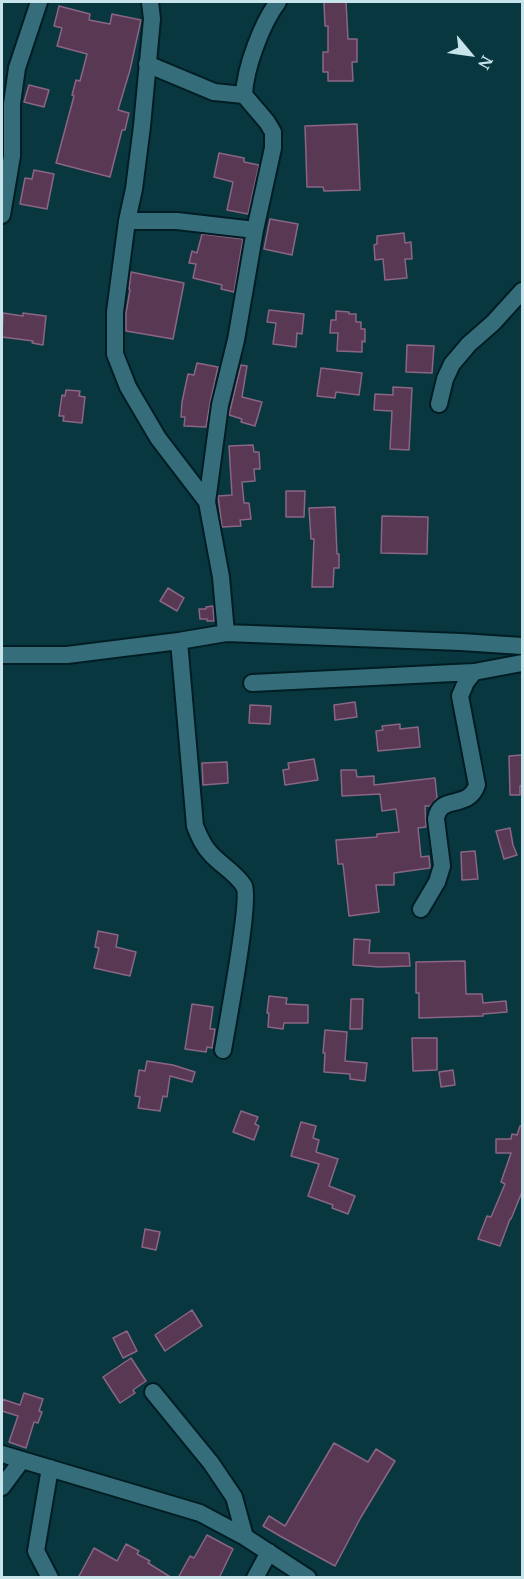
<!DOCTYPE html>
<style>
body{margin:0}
#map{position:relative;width:524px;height:1579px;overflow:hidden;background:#083740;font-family:"Noto Serif",serif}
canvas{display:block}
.frame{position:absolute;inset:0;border:3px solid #c7e4ea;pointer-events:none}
.north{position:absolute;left:440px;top:24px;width:60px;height:60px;-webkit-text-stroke:4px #083740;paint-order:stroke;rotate:119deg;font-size:16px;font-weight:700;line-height:24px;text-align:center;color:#c7e4ea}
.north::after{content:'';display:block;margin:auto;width:21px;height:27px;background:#c7e4ea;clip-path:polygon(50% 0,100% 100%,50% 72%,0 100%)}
</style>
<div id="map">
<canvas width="524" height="1579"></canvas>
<div class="frame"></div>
<div class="north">N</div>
</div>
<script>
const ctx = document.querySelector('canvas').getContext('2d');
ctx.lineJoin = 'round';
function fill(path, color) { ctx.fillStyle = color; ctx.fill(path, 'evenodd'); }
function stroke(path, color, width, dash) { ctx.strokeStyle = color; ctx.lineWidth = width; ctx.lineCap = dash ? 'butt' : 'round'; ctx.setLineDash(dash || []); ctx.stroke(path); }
const building = new Path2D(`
 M324,2H346L348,39H357V62H352L353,81H328V72H323V52H328V26H325Z
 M59,6L90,14L89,20L110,24L112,14L141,20L130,70L118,110L129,113L125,130H122L110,177L56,163L74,96L72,95L76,80L80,81L87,54L57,46L62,28L54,26Z
 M29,85L49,90L44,107L24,102Z
 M357,124L360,190L324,191L323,187H307L305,126Z
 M219,153L244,158V162L259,165L248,214L227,210L233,182L214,177Z
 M34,170L54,174L47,209L20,204L25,178L32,179Z
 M270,219L298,224L292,255L264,249Z
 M404,233L405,243L411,242L412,259H405L407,278L385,280L383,259L375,260L374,245L377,244V236Z
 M202,234L243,239L234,292L221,289L222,285L193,278L196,264L189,263L192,251L197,253Z
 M131,272L184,283L173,339L126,331V313L130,290L129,289Z
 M269,310L304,314L302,334L297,333L296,347L273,344L276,323L267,322Z
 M336,311L349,312V314H356V322H361V329H365V342L362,341V352L337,351L338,333H330L331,320H336Z
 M3,313L23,316V313L46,316L43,345L32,343L33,341L2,337Z
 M407,345L434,346L432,373L406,372Z
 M197,363L218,367L210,403L206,427L184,426L185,417H181L182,402L188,374L194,375Z
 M241,365L247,366L242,397L262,402L255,426L241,422L242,419L229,415Z
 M321,368L362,373L359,395L336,392L335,398L317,396Z
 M393,387L412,388L409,450L390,449L392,411L374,410L375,394L393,395Z
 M66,390L80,391L79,396L85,397L82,423L63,421L64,416H59L62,395L65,396Z
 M253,445L254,452H259L260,469H254L255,481L242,482L244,503H249L251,519L240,520L241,526L222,527L218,496L232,495L229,446Z
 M286,491H305L304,517H286Z
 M335,507L337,554H339V568H334L333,587H312L314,539H311L309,508Z
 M382,516L428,517L427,554L381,553Z
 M168,588L184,598L177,611L160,601Z
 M213,606L214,621H207V619H200L199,609H206V607Z
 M355,702L357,717L335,720L334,705Z
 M250,705L271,706L270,724L249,723Z
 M400,724V729L418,727L420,747L378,751L376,731L383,730L382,726Z
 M522,755V785L520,786V795H510L509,756Z
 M314,759L318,780L285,785L283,770L289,769L288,763Z
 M227,762L228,783L203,785L202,763Z
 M341,770H356L357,777L374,776V785L435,778L437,798L430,806H425L426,827L418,828L421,857L429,856L430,868L394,873V885H376L379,912L349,916L343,864H338L336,840L377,837V834L399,832L396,809L382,811L380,794L342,796Z
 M510,828L513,845L517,855L504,859L496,831Z
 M475,851L478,879L462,880L461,852Z
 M98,931L118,935L116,947L136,952L130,976L94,968L99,948L95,947Z
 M354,939L370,940L369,953H409L410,966L379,967L353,965Z
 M465,961L466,994H482L483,1003L506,1001L507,1012L483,1014V1016L419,1018V993H416V962Z
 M269,996L287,998L286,1004L308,1005V1023H284L283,1029L268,1027L269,1013H267Z
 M351,999H363L362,1029H350Z
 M192,1004L213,1007L210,1029H215L212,1048L207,1047L206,1052L185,1049Z
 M325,1030L347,1032L345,1061L367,1063L365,1081L350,1079V1074L324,1072L325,1053H323Z
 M412,1038H437V1070L413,1071Z
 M147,1061L173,1065L195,1072L192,1082L170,1076L167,1097L163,1096L160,1111L138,1108L140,1097L135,1096L139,1070L145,1071Z
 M453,1070L455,1085L441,1087L439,1072Z
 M241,1111L258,1117L255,1124L259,1126L254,1140L233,1132Z
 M301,1122L316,1126L313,1138L319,1140L316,1152L338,1159L329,1186L355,1196L348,1214L332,1208L333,1205L308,1196L319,1164L291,1156Z
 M520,1126H522V1192L511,1219H510L500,1246L478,1239L487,1216L491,1217L505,1184L501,1182L511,1153H496V1139H511L512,1134L517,1135Z
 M145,1229L160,1232L156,1250L142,1247Z
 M192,1310L202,1326L165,1351L155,1335Z
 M127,1331L137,1351L123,1358L113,1338Z
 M131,1358L146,1381L133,1390L135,1393L120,1403L103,1377Z
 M24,1393L43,1399L39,1411L42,1412L38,1423L34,1422L26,1448L9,1442L18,1416L2,1411V1399L20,1405Z
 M334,1443L368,1462L376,1449L395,1461L361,1517L335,1566L280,1536L263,1526L269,1516L285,1526Z
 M207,1535L233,1549L219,1578H178L190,1556L194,1558Z
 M126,1544L139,1551L137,1554L150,1561L148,1563L172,1578H78L94,1548L117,1561Z`);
fill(building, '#593854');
stroke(building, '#8a6684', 1.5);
const minor = new Path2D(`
 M150,2L152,19L142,126L134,189L127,221L115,312V354L128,387L158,438L207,502
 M147,64L214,92L244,95
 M2,215L12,156V104L17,68L39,2
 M127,221H177L255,230
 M439,404L445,379L452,364L469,344L493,323L522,291
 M226,633L221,577L207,502L220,405L236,340L255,230L273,148V132L267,122L244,95C245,68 262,23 278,2
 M179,641L195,826C199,836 203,846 211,854C221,865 236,873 244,886C251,899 227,1026 223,1050
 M2,655H67L179,641L226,633L461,642L522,646
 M252,683L474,672L522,663
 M421,909L437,882L442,866L436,819C440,793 468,811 477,785L460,696L466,682L474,672
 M153,1392L211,1463L234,1497L245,1537
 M2,1454L200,1513L245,1537L308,1578
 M50,1468L36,1551L50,1578
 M2,1487L22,1460
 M255,1578L269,1552`);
stroke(minor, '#001d23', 20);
stroke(minor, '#356e7a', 16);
</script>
